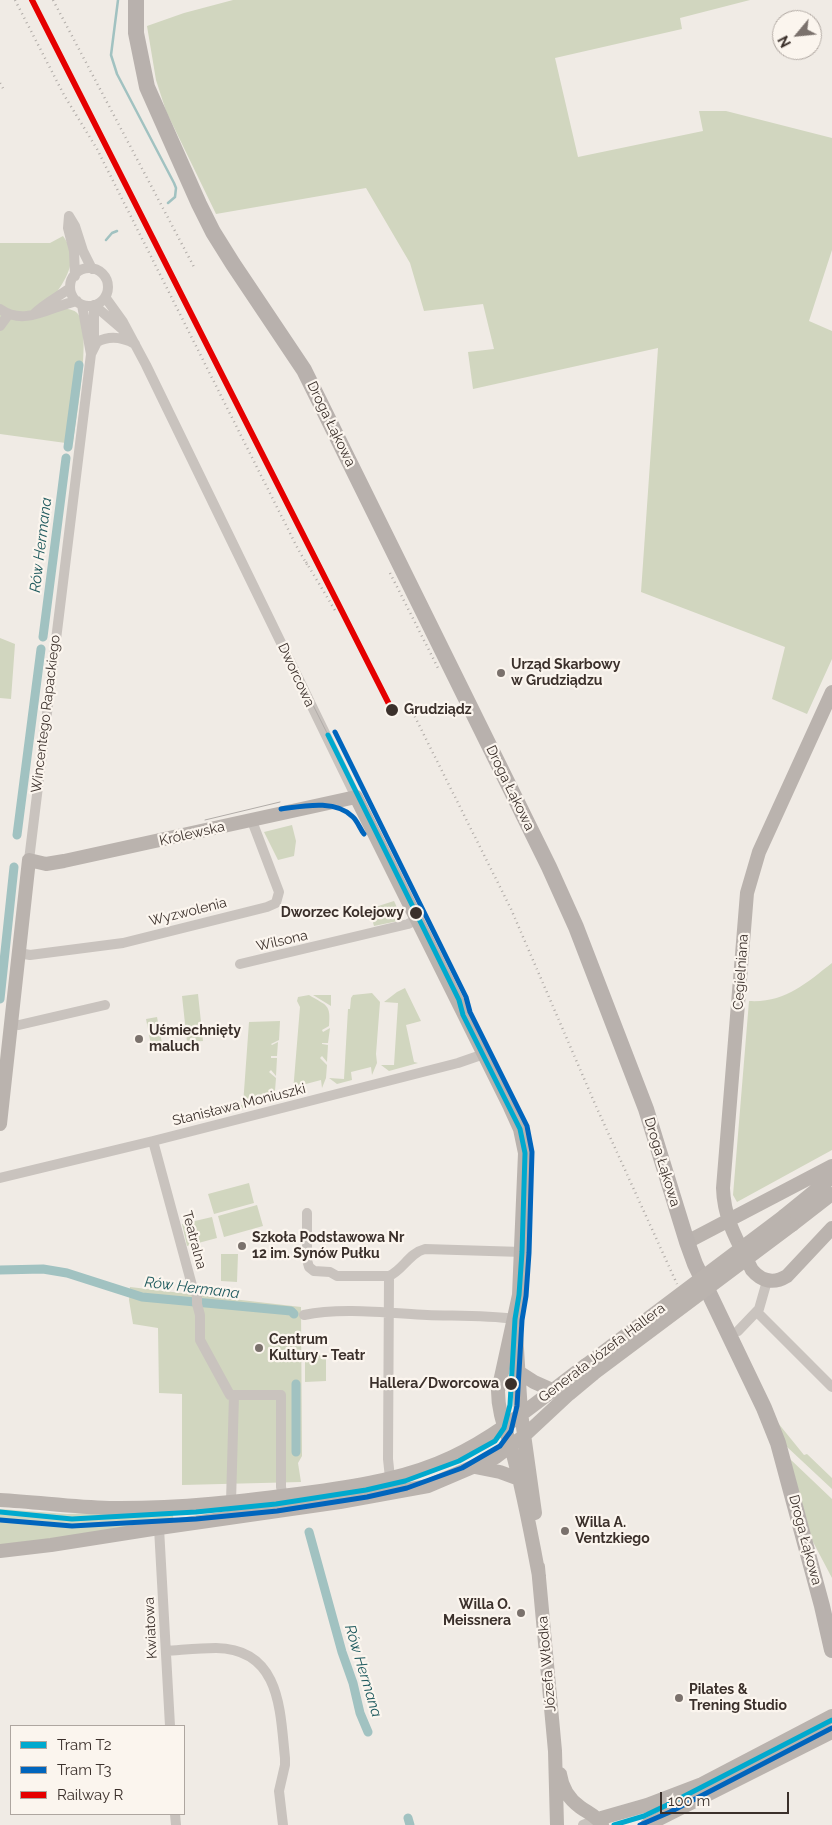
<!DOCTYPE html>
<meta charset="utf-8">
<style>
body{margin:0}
#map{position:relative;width:832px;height:1825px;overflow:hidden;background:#f0ebe5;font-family:Raleway,sans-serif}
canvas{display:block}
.legend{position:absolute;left:10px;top:1725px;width:175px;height:90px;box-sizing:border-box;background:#fbf5ee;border:1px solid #aea6a0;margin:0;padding:6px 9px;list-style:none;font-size:15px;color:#3b302b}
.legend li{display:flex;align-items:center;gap:10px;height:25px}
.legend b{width:25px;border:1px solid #aea6a0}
.north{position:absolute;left:772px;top:10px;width:50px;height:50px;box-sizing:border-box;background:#fbf5ee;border:1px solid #aea6a0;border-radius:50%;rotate:242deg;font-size:14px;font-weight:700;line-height:20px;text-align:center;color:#3b302b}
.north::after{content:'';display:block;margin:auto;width:18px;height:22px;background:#7a716c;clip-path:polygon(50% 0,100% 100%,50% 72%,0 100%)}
.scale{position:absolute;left:660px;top:1792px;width:129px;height:22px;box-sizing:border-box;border:2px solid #3b302b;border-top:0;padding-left:6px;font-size:15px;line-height:18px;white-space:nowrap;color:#3b302b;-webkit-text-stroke:4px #fbf5ee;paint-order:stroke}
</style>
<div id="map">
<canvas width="832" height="1825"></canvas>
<ul class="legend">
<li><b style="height:6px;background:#00a9ce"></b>Tram T2</li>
<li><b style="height:6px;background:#0065bd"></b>Tram T3</li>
<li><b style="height:6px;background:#e50000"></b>Railway R</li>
</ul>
<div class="north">N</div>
<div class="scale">100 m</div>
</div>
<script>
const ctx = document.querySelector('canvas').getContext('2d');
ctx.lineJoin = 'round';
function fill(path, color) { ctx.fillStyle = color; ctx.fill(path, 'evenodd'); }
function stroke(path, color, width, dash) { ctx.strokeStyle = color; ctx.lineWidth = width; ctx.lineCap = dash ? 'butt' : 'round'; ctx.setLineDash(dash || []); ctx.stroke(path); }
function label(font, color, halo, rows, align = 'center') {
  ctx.font = font + ' Raleway,sans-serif'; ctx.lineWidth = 4.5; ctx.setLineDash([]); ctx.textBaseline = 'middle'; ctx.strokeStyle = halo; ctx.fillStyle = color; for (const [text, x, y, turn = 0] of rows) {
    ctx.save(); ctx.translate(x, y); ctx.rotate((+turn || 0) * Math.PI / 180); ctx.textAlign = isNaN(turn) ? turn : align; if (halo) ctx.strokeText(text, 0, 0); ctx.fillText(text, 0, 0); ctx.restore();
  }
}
fill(new Path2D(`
 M233,0H750L680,18L682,29L555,58L578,157L703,131L699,111H726L832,138V250L809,321L832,331V659L807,714L772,699L785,647L641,592L658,348L473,389L468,352L494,349L483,304L424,311L410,263L366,188L216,214L166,111L156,80L147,26L184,13Z
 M63,236C66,240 69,245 70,250C75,266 63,283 55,295L61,308C67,309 74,309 78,314C92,333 76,418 73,444L0,434V243H50Z
 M0,638L15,644L11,699L0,698Z
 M292,825L296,841L294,856L278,860L264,832Z
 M394,901L403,920L374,926L369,909Z
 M832,963V1150L737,1202L733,1195L749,1001C785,1003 805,984 832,963Z
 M405,988L421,1021L406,1025L414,1062L418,1063L389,1071L381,1065H394L398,1003L384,1002L397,992Z
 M372,993L380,1002L376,1054L377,1063L372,1075L371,1067L351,1072L352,1080L337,1084L329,1078L344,1079L348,1009H350L351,998L353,995Z
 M198,994L203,1041L187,1042L182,996Z
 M309,995C327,1006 331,1004 329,1026L322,1030L323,1032L330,1028L328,1043H322V1044L328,1045L327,1062L322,1056L320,1058L327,1065L326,1078L322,1088L321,1080L302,1085V1093L286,1097L279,1091L293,1092L300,1007L297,1001L298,997Z
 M313,995H331V1006Z
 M157,1017L162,1043L151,1045L146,1019Z
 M280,1021L279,1040L271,1044L272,1045L278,1042L277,1056H271V1058H277L276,1076L271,1070L269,1072L276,1078L275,1091L270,1101V1093L252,1097L251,1106L235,1110L228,1104L243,1105L249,1022Z
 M249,1183L254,1203L214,1214L208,1194Z
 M257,1205L263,1226L224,1237L218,1216Z
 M212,1217L217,1238L187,1246L182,1224Z
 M221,1254H238L237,1282L221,1281Z
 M130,1287L301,1307L302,1456L298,1463L301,1482L182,1485V1394L159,1393L158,1328L133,1324L129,1300Z
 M305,1355H326V1381L305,1382Z
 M778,1423L804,1455L807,1454L832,1478V1489L786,1446Z
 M790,1459L832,1499V1578L812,1540Z
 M0,1509L67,1514L172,1510L174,1521L0,1546Z`), '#d1d6bf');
stroke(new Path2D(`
 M118,0L111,55L117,74L174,183L176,188L175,197L168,203
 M106,240L112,233L117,231`), '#a1c2c1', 2.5);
stroke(new Path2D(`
 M68,447L79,365
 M43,637L66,458
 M17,835L41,649
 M0,999L14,867
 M0,1270L43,1269L67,1273L142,1297L291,1311L294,1314
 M296,1452V1384
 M309,1532L342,1652L353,1683L360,1713L368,1732
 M408,1818L410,1825`), '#a1c2c1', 9);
stroke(new Path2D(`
 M69,216L68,228L74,251L75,276
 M69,216L75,226L83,251L92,269
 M70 287a19 19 0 1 1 38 0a19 19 0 1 1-38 0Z
 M105,297L123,322L146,365L356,797
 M94,305L129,335
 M0,309C25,327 51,306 77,301
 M34,314C45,303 58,297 70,288
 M0,326L8,315
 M94,346V305
 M91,354L97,342C110,335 122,337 135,344
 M29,860L91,354L82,305
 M19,953L30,955L123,943L267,907L276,903L279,892L252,821
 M240,964L408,924L416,920
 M11,1024L19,1025L105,1005
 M153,1141L193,1289L197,1295V1304L200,1315V1340L230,1395H281V1487L283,1496
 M0,1178L153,1141L458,1063L484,1054
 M307,1213V1260L309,1267L314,1271L330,1272L337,1276H389C403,1270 409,1253 425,1249L522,1252
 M389,1276L388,1459L390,1478
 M757,1312L832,1387
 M304,1315C340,1307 389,1313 427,1315C456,1316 485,1315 515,1319
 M738,1331L759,1309L767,1281
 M231,1502L234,1395
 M159,1528L170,1726
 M166,1651C182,1650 199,1648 216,1648C281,1649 280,1711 285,1758V1765L279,1791L283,1825
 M175,1814L176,1825
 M583,1825L598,1819`), '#c9c3be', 10);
stroke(new Path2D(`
 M832,692L759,852L747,893L723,1188C724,1220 738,1242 752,1270C762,1282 774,1284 787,1276L832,1228
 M0,1124L29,860L46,864L64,861L356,797L510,1107L520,1129L525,1153L519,1295L498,1391C498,1412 505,1428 511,1447C523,1489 531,1533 539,1576
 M784,1216L832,1177
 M792,1225L832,1194
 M687,1242L832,1166
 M516,1333L521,1413L535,1513
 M520,1373L534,1382L552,1390
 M475,1467L500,1472L519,1479
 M0,1500C37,1502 73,1507 109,1508C178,1509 246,1501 313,1492C361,1485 408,1478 452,1457C500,1435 544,1396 586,1365
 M0,1551L51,1545L159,1528L340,1502L428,1486L496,1457L525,1435L569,1394L593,1374
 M538,1567L555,1751L557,1825
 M560,1774C562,1788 569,1799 580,1807C588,1813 597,1816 602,1825
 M598,1819L647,1805L702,1784L832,1716
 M647,1825L832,1732`), '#bab3ae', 14);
stroke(new Path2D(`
 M136,0V33L147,87L199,204L213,232L233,264L304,370L549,867L576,927L646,1109L687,1242L695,1264L764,1408L778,1443L822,1606L832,1650`), '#b8b1ad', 16);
stroke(new Path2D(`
 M312,703L328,735
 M205,820L280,802`), '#b1aca8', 1);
stroke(new Path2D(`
 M15,0L64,95L97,149L298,549L309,568
 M53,0L194,267
 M0,83L4,90
 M306,562L336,612
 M390,573L438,668
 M408,703L511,909L595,1104L677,1284`), '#b1aca8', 2.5, [1, 4]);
stroke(new Path2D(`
 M586,1365L784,1216
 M593,1374L792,1225`), '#bab3ae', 14);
stroke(new Path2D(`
 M32,0L392,710`), '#e50000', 6);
stroke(new Path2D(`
 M0,1512L72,1519L196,1512L276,1504L366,1490L405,1481L459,1461L495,1441L504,1428L510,1405L515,1319L519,1295L522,1252L525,1153L520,1129L463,1015L459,1000L328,735
 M614,1825L644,1816L667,1805L832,1720`), '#00a9ce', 5);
stroke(new Path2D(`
 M281,809C303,806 336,799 353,817C358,822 360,829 364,834
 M0,1520L72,1526L196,1519L277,1511L367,1497L407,1488L462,1468L500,1446L511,1431L517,1406L522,1320L526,1296L529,1253L532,1152L527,1126L470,1012L466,997L335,732
 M640,1825L670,1812L832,1728`), '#0065bd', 5);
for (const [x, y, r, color] of [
 [501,673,5,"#7a716c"],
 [392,710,7,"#3b302b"],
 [416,913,7,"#3b302b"],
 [139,1039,5,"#7a716c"],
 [242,1246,5,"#7a716c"],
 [259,1348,5,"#7a716c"],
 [511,1384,7,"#3b302b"],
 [565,1531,5,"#7a716c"],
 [521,1613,5,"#7a716c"],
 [679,1698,5,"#7a716c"]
]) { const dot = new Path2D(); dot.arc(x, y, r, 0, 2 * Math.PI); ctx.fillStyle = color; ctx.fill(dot); stroke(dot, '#fbf5ee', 2); }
label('14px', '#3b302b', '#fbf5ee', [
 ["Droga Łąkowa",331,424,64],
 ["Dworcowa",296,675,65],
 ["Wincentego Rapackiego",46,714,-83],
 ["Droga Łąkowa",510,788,64],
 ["Królewska",192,834,-13],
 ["Wyzwolenia",188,912,-14],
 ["Wilsona",282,941,-13],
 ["Cegielniana",741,972,-86],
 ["Stanisława Moniuszki",239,1105,-14],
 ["Droga Łąkowa",662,1162,73],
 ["Teatralna",194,1240,75],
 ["Generała Józefa Hallera",602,1353,-37],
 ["Droga Łąkowa",805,1540,75],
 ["Kwiatowa",151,1628,-93],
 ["Józefa Włodka",547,1664,-95]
]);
label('bold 14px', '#3b302b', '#fbf5ee', [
 ["Urząd Skarbowy",511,665],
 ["w Grudziądzu",511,681],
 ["Uśmiechnięty",149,1031],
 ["maluch",149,1047],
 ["Szkoła Podstawowa Nr",252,1238],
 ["12 im. Synów Pułku",252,1254],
 ["Centrum",269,1340],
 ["Kultury - Teatr",269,1356],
 ["Willa A.",575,1523],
 ["Ventzkiego",575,1539],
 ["Willa O.",511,1605,"right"],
 ["Meissnera",511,1621,"right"],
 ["Pilates &",689,1690],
 ["Trening Studio",689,1706]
], 'left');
label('bold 14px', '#3b302b', '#fbf5ee', [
 ["Grudziądz",404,710,"left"],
 ["Dworzec Kolejowy",404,913],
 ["Hallera/Dworcowa",499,1384]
], 'right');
label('italic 15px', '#1f5a5e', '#fbf5ee', [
 ["Rów Hermana",41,545,-83],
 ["Rów Hermana",192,1288,7],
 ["Rów Hermana",363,1671,73]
]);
</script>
